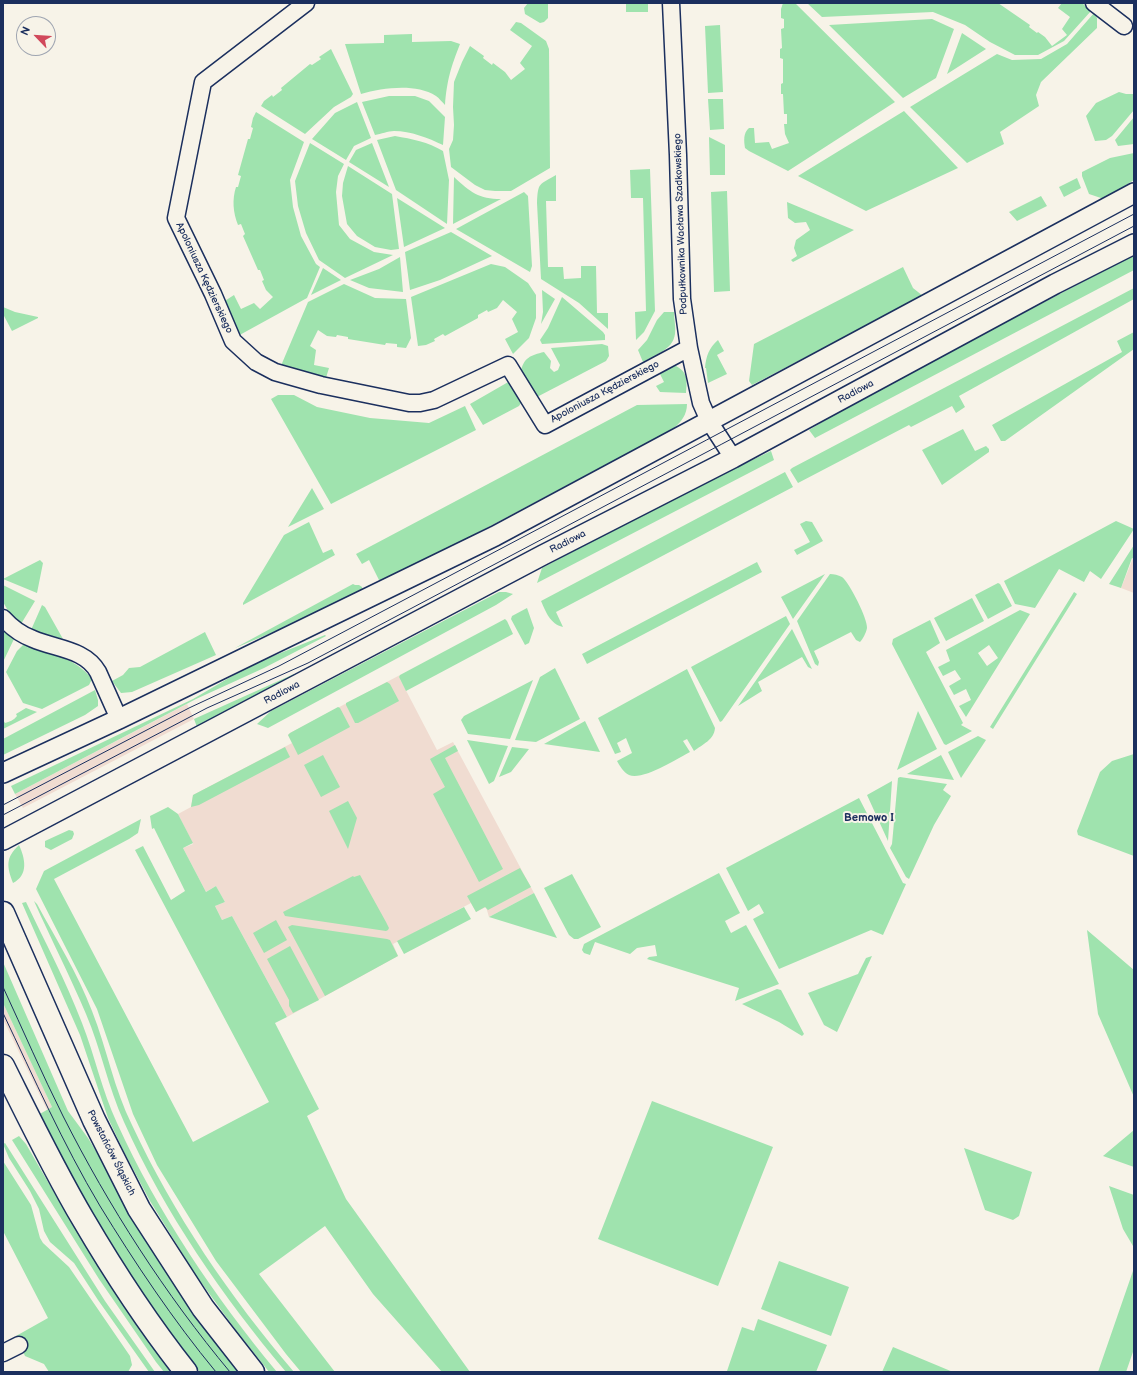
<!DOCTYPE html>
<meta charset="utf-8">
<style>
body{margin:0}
#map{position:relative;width:1137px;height:1375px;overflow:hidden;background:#f7f3e8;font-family:"Balsamiq Sans",sans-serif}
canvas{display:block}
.frame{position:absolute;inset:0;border:4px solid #1b2f5e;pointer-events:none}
.north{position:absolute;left:16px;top:16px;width:40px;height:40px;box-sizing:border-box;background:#f7f3e8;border:1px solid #9fa5b1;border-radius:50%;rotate:295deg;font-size:11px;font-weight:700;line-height:16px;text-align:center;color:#1b2f5e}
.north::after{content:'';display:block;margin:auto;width:14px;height:18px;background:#d1495b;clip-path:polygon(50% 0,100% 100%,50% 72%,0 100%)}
</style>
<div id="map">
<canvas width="1137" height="1375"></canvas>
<div class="frame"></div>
<div class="north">N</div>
</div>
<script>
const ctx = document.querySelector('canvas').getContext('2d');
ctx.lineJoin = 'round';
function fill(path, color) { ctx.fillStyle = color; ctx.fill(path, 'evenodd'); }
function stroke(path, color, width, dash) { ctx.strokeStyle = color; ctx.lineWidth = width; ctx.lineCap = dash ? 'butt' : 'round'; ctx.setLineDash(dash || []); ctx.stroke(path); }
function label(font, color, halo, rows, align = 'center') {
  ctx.font = font + ' "Balsamiq Sans",sans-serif'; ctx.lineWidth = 4; ctx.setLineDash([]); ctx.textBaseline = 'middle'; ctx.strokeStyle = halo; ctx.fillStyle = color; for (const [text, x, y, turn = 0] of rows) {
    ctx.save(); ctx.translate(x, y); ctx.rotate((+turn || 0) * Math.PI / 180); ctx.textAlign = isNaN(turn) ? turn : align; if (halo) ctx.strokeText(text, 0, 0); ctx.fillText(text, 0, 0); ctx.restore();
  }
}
fill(new Path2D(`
 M1133,558L1134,559V593L1121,588Z
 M400,675L399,677L437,750L453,742L534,893L489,917L486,907L476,912L471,903L393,944L398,956L287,1017L232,916L222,920L215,906L225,902L216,886L206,892L183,848L193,844L178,814L191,807L193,795L292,743L288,735L290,733Z
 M187,704L194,719L23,808L15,794Z
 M3,1003L52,1107L47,1110L3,1019Z`), '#f0dcd1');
fill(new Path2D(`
 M528,3H548V18L544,22L540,23L525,14L524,8Z
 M626,3H648V12H626Z
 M783,3H795L895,102L788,171L749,151L745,148C744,141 743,133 749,128H754L755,143L769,142L772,149L789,143L785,134L784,124H787V114H784L783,94H781V84L783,83V59L780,58V49L782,48L781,29L784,28V19L781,18V9Z
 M807,3H994L996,4L998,3L1030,25L1029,27L1037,33L1038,32L1045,37L1052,46L1067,35L1062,29L1070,17L1058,8L1062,3H1082L1091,11L1064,41L1038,55H1015L990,42L965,25L933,12L822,17Z
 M1094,13L1097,18V28L1041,82L1036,95L1039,106L1000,132L1004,144L967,163L910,107L997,54L1012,60L1041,59L1067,44Z
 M932,19L954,29L936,78L903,98L829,25Z
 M516,22L521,23L546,41L549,49L550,168L511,191H495L485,190L475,185L451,167L449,149L453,140L454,125L453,107L454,82L462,62L470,46L484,56L483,58L492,65L493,63L505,72L511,80L525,69L520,63L532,46L510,30Z
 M720,25L723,92L708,93L705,26Z
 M962,33L986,49L947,74Z
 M412,34V42L451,41L460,44C451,67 447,80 445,105C442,102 439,98 436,96C415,83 383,88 361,94L345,44L384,43V35Z
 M331,49L353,94L351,97L334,107L305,134L261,106L264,101L272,95L273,97L282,90L281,88L310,64L312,65L321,59L319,57Z
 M1119,92L1126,94H1134V110L1112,136L1106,140L1095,141L1086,116L1096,103Z
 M389,96H415L429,101L445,117L443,145C428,138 411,131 394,131C388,131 381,134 375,135L362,102Z
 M708,99H723L724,129L710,130Z
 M357,102L371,138L354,146L346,160L312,139L335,113Z
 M904,111L958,168L866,211L798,176Z
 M256,112L304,142L290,180L293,207L301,236L316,264L320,267L307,298L236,337L220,304L234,295L241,309L254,303L260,309L273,297L266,290L262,281L264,280L260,270H258L243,236L245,234L241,224L238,225C233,212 232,200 236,187H238L241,176L238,175L248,139H250L253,128L251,127L253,118Z
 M1134,117V144L1118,146L1115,140Z
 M395,136C412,139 428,142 443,151L449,180L447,224L396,190L377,140Z
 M709,137L725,145V175H710Z
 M310,143L344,164L338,176L336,192L339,225L350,239L374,252L393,255L345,278L319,260L306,233L298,206L295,181Z
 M372,143L389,187L349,162L356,150Z
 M1134,153V180L1104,199L1089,194L1082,176V172L1110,158Z
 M348,166L392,194L399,249L391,250L375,247L357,236L347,224L342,196L343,183Z
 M650,169L655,311L644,332L636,340L635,312L646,311L643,198H631L630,170Z
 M556,175V201H546L548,267H563L564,279L581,278V266H596L597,313H608V329L579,303L541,279L537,203C538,182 539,185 556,175Z
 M454,177C470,192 479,199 501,199L453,224Z
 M1077,178L1081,188L1064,197L1059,187Z
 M727,191L730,291L714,292L711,192Z
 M524,192L528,196L532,266L530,272L456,229Z
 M1041,196L1047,206L1017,221L1009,212Z
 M397,198L445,228L404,247Z
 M787,202L854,230L793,262L791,260L797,256L794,248L796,240L810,230L806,222L795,223L788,218Z
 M451,232L492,256L440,280L410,290L405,252Z
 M1134,255V270L815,438L809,430L867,395Z
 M400,257L403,292L369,288L350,280L379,269Z
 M491,264L505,267L528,283L536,295V318L529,338L513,354L505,339L518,332L512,319L517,312L503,300L497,308L488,312L487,310L478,315V318L445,336L443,334L434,339L435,341L426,345L418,346L411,297Z
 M903,267L913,288L923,296L752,385L749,381L754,344Z
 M323,268L341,280L311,295Z
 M344,284L375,298L406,299L411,338L406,348L397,347V344L386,343L385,345L348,339V337L337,335L336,337L327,336L318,330L310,346L316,350L314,365L329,368L325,381L280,368L308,302Z
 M1134,288V299L959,396L965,407L956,413L952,406L911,427L909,425L798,483L790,470L792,468Z
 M542,290L555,299L541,324L543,312Z
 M562,297L603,332L605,335V340L542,344L540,340L548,328Z
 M3,307L15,312L38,317V318L12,331L3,314Z
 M664,312H674C674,319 676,327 675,334C673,350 654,355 643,362L638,350L647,340L657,320Z
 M1134,332V349L1005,441H1001L992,425L1122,352L1117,341Z
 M718,340L724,351L717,355L727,374L708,383L706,368H705C706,356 709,348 718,340Z
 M602,344L608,346L609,356L606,361L535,398L521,372C523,358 531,355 544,352L551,361L550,368L554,372L558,370L560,365L551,348Z
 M676,366C688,372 687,381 686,393L660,392L656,386L664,382L659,372L668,367Z
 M510,381L521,403L519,406L483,425L470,404Z
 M278,395H294L317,407L370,418L429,423L465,406L476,430L331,504L271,399Z
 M687,404C687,415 681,422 673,429L381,584L369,560L362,564L356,554L637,405Z
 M963,429L975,451L986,446L989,449V452L942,485L922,450Z
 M771,451L774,460L537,583L542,568L677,496Z
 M785,472L793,487L556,612L563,627C550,624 546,612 541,601Z
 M312,488L324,509L288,527Z
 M806,521L812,522L823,541L797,555L794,550L810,542L800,524Z
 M1116,521L1134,529L1101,579L1090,571L1084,582L1059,569L1035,608L1015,604L1004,581Z
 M309,522L323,553L332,549L335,555L243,605V603L284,535Z
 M1134,545V559L1132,558L1121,588L1109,584Z
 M40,560L43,563L37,593L3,579Z
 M757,562L762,572L587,664L582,654Z
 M825,574L793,619L781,597Z
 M830,574C834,574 838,575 842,577C849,582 868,619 867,628C866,633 863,639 860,642L856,640L851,632L814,651L819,662L818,666L815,664L797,621Z
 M998,583L1000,584L1012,606L988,619L975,595Z
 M353,584L355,585H359L362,587L363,591L362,595L235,648Z
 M3,585L35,601L21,624L10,614L3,602Z
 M499,592H506L513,594L496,605L268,728L257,724L271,711Z
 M1074,592L1077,594L993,729L990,727Z
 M972,598L984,621L946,641L934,618Z
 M42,605L45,607L63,639L31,630Z
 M527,608L534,628L529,643L525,645L511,619L512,616Z
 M1020,610L1030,614L966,717L959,706L971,700L966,689L954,695L949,686L961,679L955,670L943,676L938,667L950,661L946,650ZM989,645L998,658L987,666L978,653Z
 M786,616L790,624L722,721L720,722L691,667Z
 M505,619L507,621L513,634L406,691L399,677L400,675Z
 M930,620L940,643L926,652L963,723L961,725L972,731L946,745L944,744L892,644L893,639Z
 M792,629L812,669L808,667L802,657L758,682L762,691L738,706Z
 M3,630L14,639L3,662Z
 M205,632L216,655L132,692L121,693L112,681L123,675L129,668L140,667Z
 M325,635L326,636L264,668L196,699L15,794L11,786L193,699L251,665Z
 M24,644C48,652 76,658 92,679L89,685L42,709L23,703L6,672L17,651Z
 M555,668L580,719L536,742L515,740L540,677Z
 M687,669L715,728C714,740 703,744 694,751L687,739L683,741L690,752C677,759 642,781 629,775C623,772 620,766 617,761L632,753L626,738L617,743L621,752L615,754L598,718Z
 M294,674V676L197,727L194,719Z
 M533,680L510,739L468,734L461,720L464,716Z
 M387,682L390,684L399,701L358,723H355L346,705V703Z
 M95,690L98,700V706L85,715L3,755V739Z
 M338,707L340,708L350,727L298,755L288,735L290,733Z
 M26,708L37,712L3,729V720L5,723C9,722 14,720 17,716L16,714Z
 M918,711L937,749L897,770Z
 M585,721L600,752L544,744Z
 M978,736L986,740L961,778L948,752Z
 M467,740L508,746L494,781L489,784Z
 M455,745L458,751L445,758L503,869L479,882L433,794L445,787L430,759Z
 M285,747L290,757L199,805L191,807L193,795Z
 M512,747L529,749L511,772L499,777Z
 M1134,754V856L1078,835L1077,831L1100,772L1112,761Z
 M323,755L340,787L321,797L304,765Z
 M941,755L954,780L907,774Z
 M900,777L947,784L943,790L951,796L934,825L909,879L906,877L890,848L892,844L898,778Z
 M892,781L888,841L867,795Z
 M859,798L903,883L906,884L883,935L871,930L779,969L753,919L764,913L759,904L748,911L726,868Z
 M348,801L357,818L348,849L329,811Z
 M168,807L178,814L193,843L183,848L206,892L216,886L225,902L215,906L222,920L232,916L287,1017L275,1023L319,1109L307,1116L346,1199L470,1372H442L373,1294L325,1226L259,1274L335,1372H301L286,1354L216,1261L157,1165L133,1114L97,1009L36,889L44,871L141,819L138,833L129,839L54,879L193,1142L269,1102L135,850L143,846L171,900L185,891L154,828L152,829L150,816Z
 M69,830L73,831L74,834L72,839L51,850L45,847V841Z
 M19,845C25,858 29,875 13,883C7,867 5,858 19,845Z
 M520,868L531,887L488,910L485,907L476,912L467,896Z
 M719,873L740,913L725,921L731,933L746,925L779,984L735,1001L739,988L647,959L649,957L657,956L655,945L637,948L630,954L595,942L590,955L584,953L582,950L584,944Z
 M572,874L601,927L578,939H574L569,935L544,888Z
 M360,875L386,922L389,928L388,930L386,931L285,916L283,912L353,876L354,877Z
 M534,893L557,938L489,917Z
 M34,901L37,904C56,939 78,974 92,1011C107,1049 114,1089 132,1125C174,1215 230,1297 294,1372H286C223,1297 164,1212 124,1122C108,1087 101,1049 86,1014C70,976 51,939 34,901Z
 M26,902C45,942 66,981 82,1023C95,1056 102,1091 117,1123C158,1213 214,1296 277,1372H269L266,1368L235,1329L195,1274L150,1201L124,1152L108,1118L80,1035L22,903Z
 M464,907L471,919L404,954L397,941Z
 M276,920L287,940L264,953L253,933Z
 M292,925L387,939L390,940L398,956L325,996L288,927Z
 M1087,930L1134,970V1097L1098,1014Z
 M290,946L319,1000L293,1013L289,1006V1000L267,959Z
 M872,956L837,1032L824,1025L808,993L858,974L866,958Z
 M3,962L68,1111L88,1138L106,1168L241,1372H200C168,1335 142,1293 117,1252C89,1207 62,1162 38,1115L52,1107L3,1003Z
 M777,989L781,990L804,1034L802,1036L779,1022L742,1004Z
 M652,1101L773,1147L718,1286L598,1239Z
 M1134,1130V1167L1103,1156Z
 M19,1136L26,1144C71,1222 116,1300 171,1372H164L156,1362L99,1279L12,1140Z
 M5,1143L105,1301L155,1372H149L98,1300L74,1263L50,1242L44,1231L39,1209L30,1191L9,1158L3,1144Z
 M964,1148L1032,1172L1019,1216L1013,1220L985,1210Z
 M3,1161L31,1205L40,1238L43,1243L69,1267L130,1356L132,1365L128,1372H49L44,1364L25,1356L16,1336L48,1318L3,1231Z
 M1109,1186L1134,1195V1243L1133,1246L1123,1229Z
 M779,1261L849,1287L831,1336L761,1309Z
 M1134,1268V1349L1126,1372H1098Z
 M758,1319L827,1345L816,1372H730L727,1371L742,1327L754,1331Z
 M893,1347L953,1372H882Z`), '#9fe3ae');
const minor = new Path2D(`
 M306,3L203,82L176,218L213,294L233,341L256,362L275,372L321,385L409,403H420L434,400L508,365L545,425L689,348
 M671,3L678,155L682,299L689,348L701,403L709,421L733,458
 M1094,3L1124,26
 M3,618C12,628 22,635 33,639C56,649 85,649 98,672L119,719
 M3,1353L19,1345`);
const tertiary = new Path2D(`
 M3,773L119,719L495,536L1134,193
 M3,840L543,555L733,458L1055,284L1134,244`);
const secondary = new Path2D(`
 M3,913L94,1120L139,1209L203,1308L253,1372
 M3,1066C29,1118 54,1170 83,1219C114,1272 148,1324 186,1372`);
stroke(minor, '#1b2f5e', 19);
stroke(tertiary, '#1b2f5e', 22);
stroke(secondary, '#1b2f5e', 25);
stroke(minor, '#f7f3e8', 16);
stroke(tertiary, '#f7f3e8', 19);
stroke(secondary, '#f7f3e8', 22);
stroke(new Path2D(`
 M3,805L189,708L279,666L1134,214
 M3,815L207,708L308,663L1134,226
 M3,987C23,1030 42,1074 63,1116C109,1207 165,1294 230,1372
 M3,1013C34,1078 63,1144 100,1206C135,1263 173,1320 216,1372`), '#1b2f5e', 1);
label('10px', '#1b2f5e', '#f7f3e8', [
 ["Podpułkownika Wacława Szadkowskiego",681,224,-92],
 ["Apoloniusza Kędzierskiego",204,278,65],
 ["Apoloniusza Kędzierskiego",605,392,-28],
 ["Radiowa",856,392,-28],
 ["Radiowa",568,542,-27],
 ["Radiowa",282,693,-28],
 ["Powstańców Śląskich",111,1153,63]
]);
label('bold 11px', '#1b2f5e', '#f7f3e8', [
 ["Bemowo I",869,818]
]);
</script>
